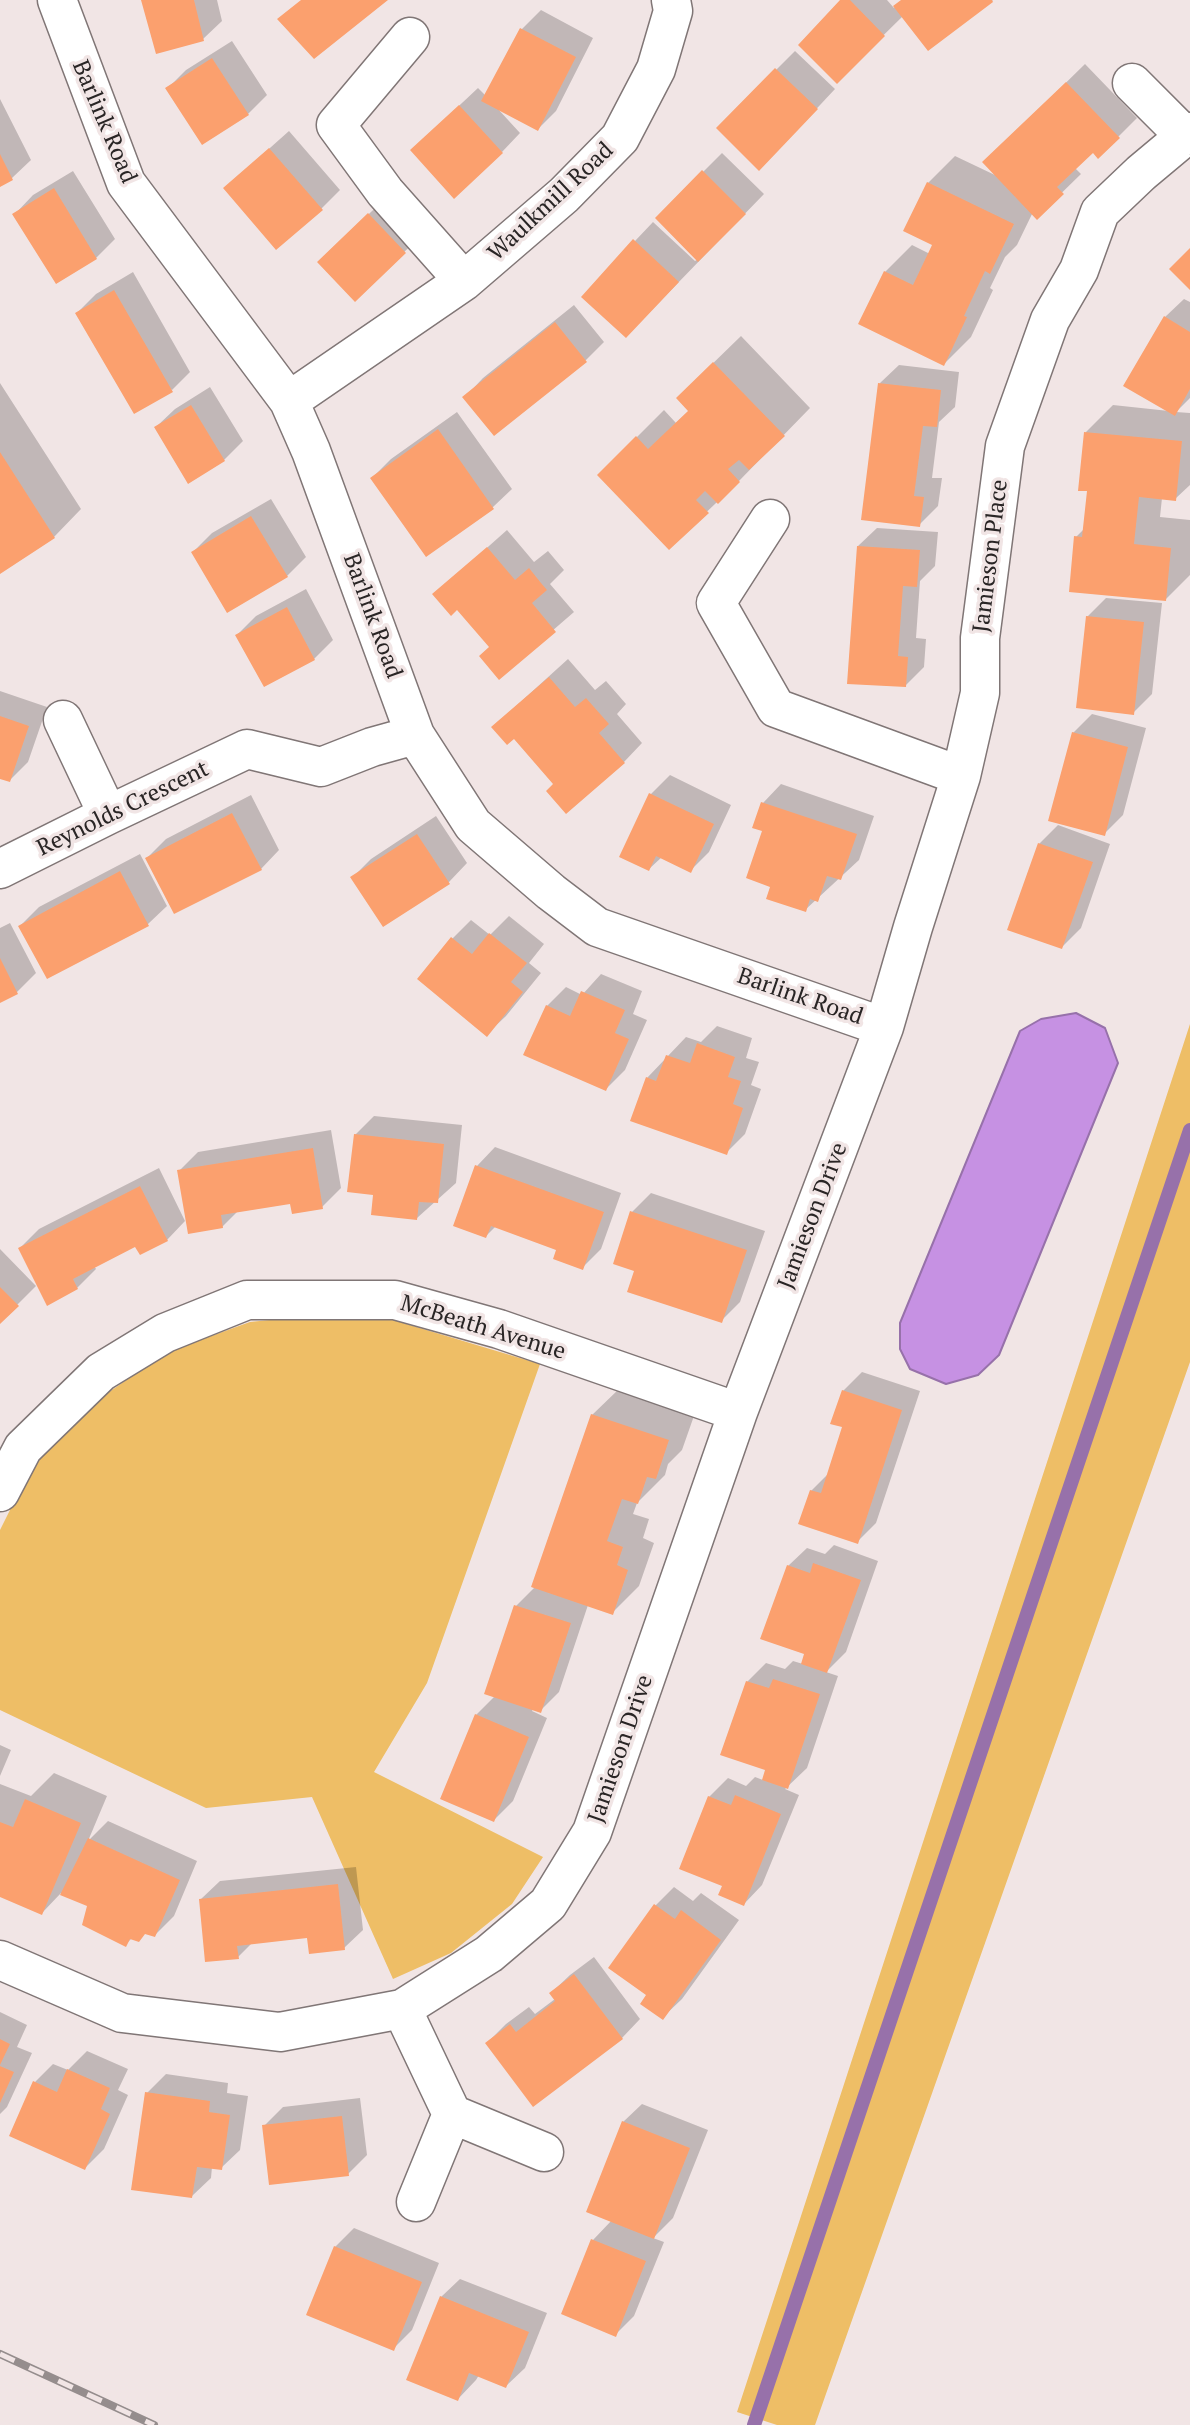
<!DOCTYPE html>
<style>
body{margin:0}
canvas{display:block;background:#f1e5e5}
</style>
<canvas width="1190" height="2425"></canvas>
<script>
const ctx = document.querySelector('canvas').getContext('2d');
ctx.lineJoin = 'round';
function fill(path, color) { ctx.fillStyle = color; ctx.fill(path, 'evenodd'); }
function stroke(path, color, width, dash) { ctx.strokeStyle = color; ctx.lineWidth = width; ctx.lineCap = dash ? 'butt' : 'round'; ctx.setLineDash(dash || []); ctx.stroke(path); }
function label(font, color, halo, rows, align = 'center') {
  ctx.font = font + ' "PT Serif",serif'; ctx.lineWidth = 7; ctx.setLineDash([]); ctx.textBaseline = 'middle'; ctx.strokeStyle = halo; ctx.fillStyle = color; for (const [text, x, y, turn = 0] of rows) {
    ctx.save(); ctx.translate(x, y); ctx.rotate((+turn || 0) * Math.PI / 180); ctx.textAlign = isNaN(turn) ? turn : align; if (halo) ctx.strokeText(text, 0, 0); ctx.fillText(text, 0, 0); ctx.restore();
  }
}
fill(new Path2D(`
 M1190,1024V1362L815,2425H777L737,2412Z
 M318,1315L393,1320L540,1364L427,1683L374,1772L543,1857L512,1904L451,1953L393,1979L312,1797L206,1808L0,1710V1530L16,1498L50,1443L109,1392L167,1352L250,1322Z`), '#eebe66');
const water = new Path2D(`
 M1076,1013L1105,1028L1118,1063L999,1355L978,1375L946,1384L910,1369L900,1349V1323L1020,1031L1041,1019Z`);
fill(water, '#c691e3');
stroke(water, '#9771aa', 2);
fill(new Path2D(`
 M143,0H217L222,21L203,39Z
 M842,0H887L894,8L902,0H993L928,48L903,16L837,81Z
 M541,10L593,38L556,111L538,129L498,109L520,133L502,152L431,132L478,88L486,96L522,29Z
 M232,41L267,95L248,114L167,89L186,70Z
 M795,51L835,89L778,150L718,128Z
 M1085,64L1137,118L1099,156L1093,150L1075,168L1081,174L1037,217L1033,212L1017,245L1005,257L990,288L993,290L971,337L944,364L885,272L912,245L930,254L935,245L928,183L955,156L997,176L985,162Z
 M0,99L31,160L12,178L0,185Z
 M289,131L340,190L321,209L225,188Z
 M722,153L764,194L645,317L635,241L653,222L695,261L698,259L657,218Z
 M73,171L115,239L96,258L57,281L15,214L33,195Z
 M388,196L424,233L355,299L338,243Z
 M133,272L190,372L172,390L77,313L96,294Z
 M1184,299L1190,302V398L1176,412L1190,413V485L1175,499L1162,498L1160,517L1190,520V575L1165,600L1076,537L1085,528L1089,490L1086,432L1113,405L1169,411L1165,317Z
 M574,305L604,342L586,360L494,434L465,397L483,378Z
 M741,336L810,408L739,481L669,548L599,475L664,410L676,423L690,410L705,371Z
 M899,365L959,372L955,407L939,422L932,478H942L938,506L919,525L880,383Z
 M0,383L81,509L54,537L0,572Z
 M210,387L243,441L224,460L156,427L175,409Z
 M457,412L512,489L493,507L426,554L372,478L391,459Z
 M271,499L306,557L287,576L193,552L212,533Z
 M877,528L938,532L935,566L920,581L916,638L926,639L924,667L905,686L858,546Z
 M507,530L534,562L548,551L564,570L550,584L574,612L499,677L490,647L458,608L435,594Z
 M306,589L333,640L314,659L237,635L256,616Z
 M1106,598L1162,603L1152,694L1133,713L1087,617Z
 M568,659L595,690L606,681L626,704L617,714L642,743L624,762L555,784L514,736L493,727Z
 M0,691L47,707L28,762L10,780L0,777Z
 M1092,714L1146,728L1123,815L1104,834L1073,733Z
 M670,775L731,805L709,852L690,871L662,857L649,869L651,794Z
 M781,784L874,816L859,860L805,910L772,885L763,803Z
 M251,795L279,850L261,869L147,858L166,839Z
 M436,816L467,863L449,882L352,878L371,859Z
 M1058,825L1110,844L1081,928L1062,947L1039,844Z
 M140,854L167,906L148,924L20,926L39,907Z
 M509,916L544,944L529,963L541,973L506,1016L487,1034L419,979L453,938L471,920L490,935Z
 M10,923L36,973L17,992L0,1001V928Z
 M601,974L642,991L633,1014L647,1020L625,1070L606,1089L547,1006L566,987L582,995Z
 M717,1026L752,1038L746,1058L759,1062L751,1085L761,1089L745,1134L726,1153L647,1078L686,1037L701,1042Z
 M374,1116L462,1125L456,1183L417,1218L355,1135Z
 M331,1130L341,1188L322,1207L292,1202L238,1211L222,1227L179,1171L198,1152Z
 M495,1147L621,1193L601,1249L582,1268L559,1249L496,1226L486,1236L477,1166Z
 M159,1168L185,1221L167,1240L136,1245L94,1266L96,1269L77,1288L20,1248L39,1229Z
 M651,1193L765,1231L740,1302L721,1321L636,1270L632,1212Z
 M0,1249L36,1286L0,1322Z
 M862,1372L920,1391L876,1523L857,1542L811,1491L829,1473L845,1426L843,1391Z
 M620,1388L695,1413L682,1450L668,1464L665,1475L637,1503L633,1514L649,1519L643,1538L654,1543L639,1586L612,1613L588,1605L559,1692L540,1711L533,1709L532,1711L547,1718L513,1801L494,1820L476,1715L495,1696L487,1693L516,1606L535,1587L592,1415Z
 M834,1545L878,1561L846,1652L826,1672L838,1676L807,1768L785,1789L799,1795L762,1885L744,1904L724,1885L709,1797L728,1778L746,1786L755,1777L763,1780L767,1769L747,1682L766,1663L785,1669L793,1661L803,1664L807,1653L788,1566L807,1548L825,1554Z
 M0,1745L11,1750L0,1776Z
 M54,1773L107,1796L88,1841L108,1821L197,1861L174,1916L155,1935L146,1932L132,1938L125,1945L89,1905L61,1893L42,1913L0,1895V1784L31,1796Z
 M356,1867L363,1930L344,1948L308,1936L253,1942L238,1957L201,1899L220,1881Z
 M674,1887L693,1901L701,1893L739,1920L682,1999L663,2017L648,1995L656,1905Z
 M594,1957L640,2019L622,2038L487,2043L506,2024L529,2007L535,2014L555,1999L551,1993L570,1975Z
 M0,2012L27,2025L17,2047L32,2053L7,2107L0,2114Z
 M87,2051L128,2069L118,2090L128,2095L104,2149L85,2168L35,2082L53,2064L68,2070Z
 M166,2074L228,2083L227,2093L248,2096L240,2150L221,2168L212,2167L211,2178L192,2196L147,2093Z
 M360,2098L367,2155L348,2174L264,2126L283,2107Z
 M642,2104L708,2130L673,2218L653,2238L664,2242L634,2316L615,2335L593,2240L612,2220L623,2122Z
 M354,2228L439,2263L412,2330L393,2349L335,2247Z
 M460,2279L547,2313L525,2368L506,2386L479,2375L476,2380L458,2399L441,2297Z`), '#0003');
stroke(new Path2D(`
 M754,2425L1190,1130`), '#9771aa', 14);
fill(new Path2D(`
 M141,0H194L204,41L156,54Z
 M301,0H388L314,59L277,19Z
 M840,0H850L885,36L837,84L798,45Z
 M901,0H992L993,2L928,51L893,6Z
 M520,28L576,57L538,131L481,101Z
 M212,58L249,115L202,145L165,88Z
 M775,68L818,109L759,171L716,128Z
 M1066,82L1120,138L1098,159L1093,153L1057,187L1064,194L1037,220L982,162Z
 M459,105L503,153L454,199L410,150Z
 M269,148L323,210L276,250L223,188Z
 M0,154L13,180L0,187Z
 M702,170L746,214L698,262L655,218Z
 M927,182L1014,224L990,274L985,271L964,316L967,317L944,366L858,324L884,271L913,285L932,245L903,231Z
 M54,188L97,259L56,284L12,214Z
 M368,213L406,253L355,302L317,262Z
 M633,239L679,282L626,338L581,297Z
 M1190,248V290L1169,269Z
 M114,290L173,392L134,414L75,313Z
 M1164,316L1190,332V389L1175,416L1123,386Z
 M555,322L587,362L494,436L462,397Z
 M713,362L785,436L749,470L739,460L728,469L740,482L718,504L705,491L696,500L709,513L669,550L597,475L636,436L648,449L688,411L676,398Z
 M878,383L941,390L937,427L923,426L914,496L924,497L920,527L861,520Z
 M191,405L225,461L188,484L154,427Z
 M438,429L494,509L426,557L370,478Z
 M1084,432L1182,441L1176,501L1139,497L1134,544L1171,548L1166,601L1069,592L1074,536L1082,537L1087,491H1078Z
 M0,452L55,538L0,574Z
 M251,516L288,577L227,613L191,552Z
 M857,546L920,550L917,587L903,586L898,656L908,657L906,687L847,684Z
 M487,547L515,580L529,568L541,583L547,590L532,603L556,632L499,680L479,656L489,647L457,610L451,616L432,594Z
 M287,607L315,660L264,687L235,635Z
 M1086,616L1144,622L1134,715L1076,708Z
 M549,677L575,707L586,698L609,724L599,733L625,763L566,814L546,791L553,784L514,739L507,745L491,727Z
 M0,716L29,726L10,782L0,779Z
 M1072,732L1128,747L1105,836L1048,821Z
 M649,793L714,824L691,873L656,856L649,871L619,857Z
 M761,802L857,834L841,880L827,876L818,902L810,899L806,912L766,899L770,887L746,878L762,831L752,828Z
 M232,813L262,870L174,914L145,858Z
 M417,834L450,884L383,927L350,877Z
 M1038,843L1093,862L1062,949L1007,930Z
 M120,871L149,926L47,979L18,926Z
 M489,933L527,963L511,982L523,992L487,1037L417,979L451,937L472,954Z
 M0,958L18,994L0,1003Z
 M581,991L625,1010L615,1033L629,1039L606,1091L523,1055L546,1005L570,1016Z
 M697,1043L735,1057L728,1077L741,1081L733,1104L743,1108L727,1155L630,1121L646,1077L656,1081L666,1055L690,1063Z
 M354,1134L444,1144L438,1203L419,1202L417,1220L371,1215L373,1195L347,1192Z
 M313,1148L323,1209L292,1214L290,1204L221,1215L223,1228L188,1234L177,1170Z
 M475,1165L604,1212L583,1270L553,1259L556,1250L491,1226L486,1238L453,1226Z
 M140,1186L168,1241L140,1255L135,1247L73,1279L78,1289L47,1306L18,1248Z
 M630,1211L747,1250L722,1323L627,1292L634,1271L613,1264Z
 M0,1287L19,1306L0,1324Z
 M842,1390L902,1410L858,1544L798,1524L810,1490L821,1493L842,1427L830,1424Z
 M591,1414L669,1440L656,1479L647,1477L638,1504L622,1499L607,1541L623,1547L617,1565L628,1570L613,1615L531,1587Z
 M813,1563L861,1580L827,1673L801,1664L804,1654L760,1639L787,1565L810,1573Z
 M514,1605L571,1623L541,1713L484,1694Z
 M773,1679L820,1694L788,1789L762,1780L765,1770L720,1755L746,1681L769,1688Z
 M475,1714L529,1737L494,1822L440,1799Z
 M735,1795L781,1814L744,1906L718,1895L722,1886L679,1869L708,1796L731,1805Z
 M25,1799L81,1823L42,1915L0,1897V1822L13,1827Z
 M88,1838L180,1880L155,1937L145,1934L139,1942L130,1939L126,1947L82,1925L87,1906L60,1895Z
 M338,1884L345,1950L309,1954L307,1938L237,1946L239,1959L205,1962L199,1899Z
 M654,1904L675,1919L681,1910L721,1940L663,2020L640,2004L646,1995L608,1968Z
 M574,1974L623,2039L533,2107L485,2043L510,2024L516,2032L555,2001L549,1993Z
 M0,2039L10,2044L0,2065Z
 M0,2066L14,2072L0,2103Z
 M67,2069L110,2088L101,2109L110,2114L85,2170L9,2136L33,2081L57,2092Z
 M145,2092L210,2101L209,2112L230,2115L222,2170L197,2167L192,2198L131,2190Z
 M342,2116L349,2176L269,2185L262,2125Z
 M622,2121L690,2148L654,2239L586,2212Z
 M591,2239L646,2261L616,2337L561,2314Z
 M334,2246L422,2282L394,2351L306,2315Z
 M440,2296L529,2332L506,2388L469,2373L458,2401L406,2380Z`), '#fba06e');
const minor = new Path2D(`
 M57,0L126,183L289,401L311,451L415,735L473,825L551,892L597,927L884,1027
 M410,37L336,125L385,192L464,281
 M1132,83L1185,136
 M289,401L464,281L564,195L620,138L656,69L673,11L671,0
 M770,519L716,603L776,708L961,776
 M63,720L108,815
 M0,869L108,815L247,749L321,767L372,747L415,735
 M0,1492L23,1448L101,1372L165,1333L247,1300H395L499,1329L738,1412
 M0,1960L122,2013L280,2032L402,2009L489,1954L548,1904L592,1832L738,1412L884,1027L913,927L961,776L980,693V638L1005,446L1050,320L1079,270L1100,212L1141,173L1190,132
 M402,2009L452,2114L416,2202
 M452,2114L544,2152`);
stroke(minor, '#807676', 41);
stroke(minor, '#fff', 38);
const rail = new Path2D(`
 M0,2354L154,2425`);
stroke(rail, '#958d8d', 8);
stroke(rail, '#f1e5e5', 5, [16]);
label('23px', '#292525', '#f1e5e5', [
 ["Barlink Road",104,122,67],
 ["Waulkmill Road",551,202,-43],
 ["Jamieson Place",991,556,-83],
 ["Barlink Road",372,616,70],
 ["Reynolds Crescent",123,809,-26],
 ["Barlink Road",800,997,19],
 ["Jamieson Drive",813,1216,-69],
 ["McBeath Avenue",483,1328,17],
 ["Jamieson Drive",621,1749,-71]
]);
</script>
